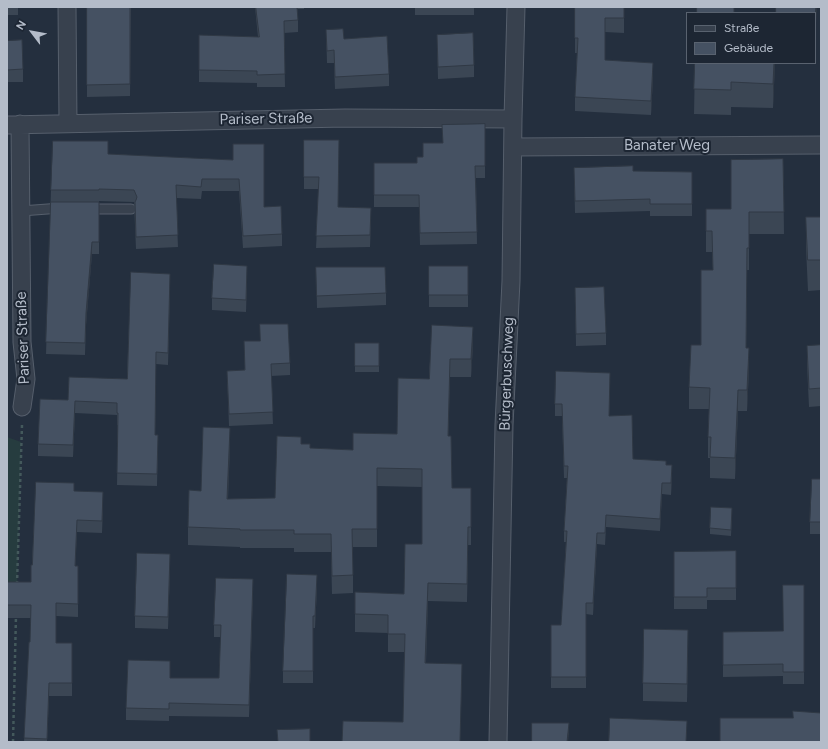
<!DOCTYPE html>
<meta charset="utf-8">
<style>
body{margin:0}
#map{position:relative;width:828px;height:749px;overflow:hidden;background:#242f3e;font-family:Figtree,sans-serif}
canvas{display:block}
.frame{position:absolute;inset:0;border:8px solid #b4bcc9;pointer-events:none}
.legend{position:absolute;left:686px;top:12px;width:130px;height:52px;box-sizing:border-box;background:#1d2633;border:1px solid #59626f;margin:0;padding:5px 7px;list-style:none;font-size:12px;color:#b4bcc9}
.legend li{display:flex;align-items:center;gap:8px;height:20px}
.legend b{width:20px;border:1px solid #59626f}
.north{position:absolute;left:12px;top:12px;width:40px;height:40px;-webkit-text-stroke:3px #1d2633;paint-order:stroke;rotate:302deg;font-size:11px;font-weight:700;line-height:16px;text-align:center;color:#b4bcc9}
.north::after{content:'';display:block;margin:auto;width:14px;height:18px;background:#b4bcc9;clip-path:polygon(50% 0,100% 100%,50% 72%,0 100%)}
</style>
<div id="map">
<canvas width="828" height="749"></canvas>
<div class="frame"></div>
<ul class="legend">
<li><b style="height:5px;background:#38414e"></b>Straße</li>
<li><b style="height:11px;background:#455162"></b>Gebäude</li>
</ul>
<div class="north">N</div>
</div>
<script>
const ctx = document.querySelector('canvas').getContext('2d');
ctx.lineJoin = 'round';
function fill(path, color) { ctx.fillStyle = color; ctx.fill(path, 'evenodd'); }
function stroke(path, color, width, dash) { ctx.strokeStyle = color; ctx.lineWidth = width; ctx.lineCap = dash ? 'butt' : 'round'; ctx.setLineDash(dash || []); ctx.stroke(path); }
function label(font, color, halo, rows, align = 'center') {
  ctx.font = font + ' Figtree,sans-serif'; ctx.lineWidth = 4; ctx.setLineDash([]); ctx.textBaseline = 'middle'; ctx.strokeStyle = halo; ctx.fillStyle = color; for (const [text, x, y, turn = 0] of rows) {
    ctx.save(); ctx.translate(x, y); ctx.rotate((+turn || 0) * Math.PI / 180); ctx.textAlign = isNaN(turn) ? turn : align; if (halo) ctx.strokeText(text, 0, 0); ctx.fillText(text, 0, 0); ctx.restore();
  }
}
fill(new Path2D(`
 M7,437L21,442L17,590H7Z`), '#263c3f');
const lane = new Path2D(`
 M88,209H131
 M21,211L61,208`);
const street = new Path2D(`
 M67,7L68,123
 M20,124L22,342L26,379L22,407
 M7,125L345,118L513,119
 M513,147L821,145
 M498,742L504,425L511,281L513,119L516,7`);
stroke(lane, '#565f6c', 11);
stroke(street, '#565f6c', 19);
stroke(new Path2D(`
 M17,584L22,425
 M13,742L16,615`), '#44595c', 2.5, [3, 3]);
stroke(lane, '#38414e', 9);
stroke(street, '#38414e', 17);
fill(new Path2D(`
 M7,7H18V15H7Z
 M87,7H131L130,96L87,97Z
 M255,7H304V9H297L298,20V32L284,33L285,87H257V83L199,82V70L258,37Z
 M415,7H474V15H415Z
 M575,7H624V33L605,32V60L653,77L651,115L575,111V97L577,53H575Z
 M326,30L344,39L389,74V86L335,89L334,63H327Z
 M437,35L474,65V77L438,79Z
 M7,41L23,69V82H7Z
 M695,63H775L773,108L731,107V115L694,114Z
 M485,124V178H476L477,244L420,245L419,207H374V163H417L423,157L443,143Z
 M304,140L338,207L371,220L370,247L316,248L319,189H304Z
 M108,154L233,160L282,234V246L243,248L239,191H202L201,199L176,198L178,247L136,249L134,202L99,201V254H92L86,325L85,355L46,354L51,190Z
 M783,159L784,234H749V270H747L746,348L749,369L747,411H738L735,479L710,478V458H708V437L709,409H689V387L701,345L713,270L712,252H706V209H731Z
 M574,168L633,171L692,172V216H650V211L575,213Z
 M806,217H821V290L808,291L806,248Z
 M429,266H468V307H429Z
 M316,267L386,293V305L317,308Z
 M247,278L246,312L212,310V298Z
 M170,286L168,365L156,364L155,435H158L157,486L117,485L118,425H117V415L75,413L73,457L38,456V444L68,400L127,379Z
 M575,288L606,333V345L576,346Z
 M432,325L473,345L471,377H450L448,436L452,488H471V545H468L467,602L428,601L426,663L462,682L403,722L404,652H388V633L355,632V614L404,594L422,544V487L377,486V547H353V593L332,594L331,552H294V548H240V547L188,545V527L201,491L230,446L228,499L275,498L301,444L310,448L353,450L397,434L429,379Z
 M260,341L290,363V375L271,376L273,424L229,426L227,371L244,370Z
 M355,343H379V372H355Z
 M821,345V406L809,407L807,364V346Z
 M610,384L609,416L633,459L666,465L672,477L671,495L662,494L660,531L606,527L605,545L597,544L593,615L586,614V688H551V625H561L566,542H564V531L567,478H564L562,416H555V404Z
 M821,479V534H810V522Z
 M74,491L103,505L102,533L77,532L75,566H78V617L56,616V643H72V696H49L47,742H24L30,642L31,618H7V582H31L32,565Z
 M732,514L731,536L710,534V528Z
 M736,551V600H707V609H674V552Z
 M170,566L168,629L135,628V616Z
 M804,585V684H783V676L723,677V632L783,631Z
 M317,588L315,628H313V683H283V671Z
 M253,591L249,717L169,716V721L126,720V708L170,678H219L221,637H214V625Z
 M688,648L687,702L643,701V683Z`), '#3b4654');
fill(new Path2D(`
 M816,7H817L815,41V18Z
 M653,63V77L651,115V101Z
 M774,63H775L773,108V84Z
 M371,208V220L370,247V235Z
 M92,242V254L86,325L85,355L86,313Z
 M247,266V278L246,312V300Z
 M170,274V286L168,365V353Z
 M473,327V345L471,377V359Z
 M749,348V369L747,411V390Z
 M450,359V377L448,454V436Z
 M738,390V411L735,479V458Z
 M75,401V413L73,457V445Z
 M230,428V446L227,517V499Z
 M672,465V477L671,495V483Z
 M662,483V494L660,531V519Z
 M103,492V505L102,533V521Z
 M77,520V532L75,578V566Z
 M468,527V545L467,602V584Z
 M597,533V544L593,615V603Z
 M170,554V566L168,629V617Z
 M317,575V588L315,628V616Z
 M253,579V591L249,717V705Z
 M428,583V601L425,681V663Z
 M688,630V648L687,702V684Z
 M462,664V682L460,742Z
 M49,683V696L47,742Z
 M569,723V735L568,742H567Z`), '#303945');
const building = new Path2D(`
 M87,7H130V84L87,85Z
 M256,7H297L298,20L284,21L285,74L257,75V71L199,70V35L259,37Z
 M575,7H624V18H605V60L653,63L651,101L575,97L578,38H575Z
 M697,7H734V13H697Z
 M776,7H816L815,18V13H776Z
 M343,29L344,39L387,36L389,74L335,77L334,50L327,51L326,30Z
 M473,33L474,65L438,67L437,35Z
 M22,40L23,69L7,70V41Z
 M695,63H774L773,84L731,82V90L694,89Z
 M485,124V166H475L477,232L420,233L419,195H374V163H417V157H423V143H443L442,125Z
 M304,140H339L338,207L371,208L370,235L316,236L319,177H304Z
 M53,141H108V154L233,160V144H264V207L281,206L282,234L243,236L239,179H202L201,187L176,185L178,235L136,237L135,202L136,200L137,197L134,190L99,189V190H51Z
 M783,159L784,212H749V248H747L746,348H749L747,390H738L735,458L710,457L711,437H708L710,388L689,387L691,345H701V270H713L712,231H706V209H731V160Z
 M633,166V171L692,172V204H650V199L575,201L574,168Z
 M51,202H99V242H92L86,313L85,343L46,342Z
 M806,217H821V260H808Z
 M214,264L247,266L246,300L212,298Z
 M429,266H468V295H429Z
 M316,267H385L386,293L317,296Z
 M131,272L170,274L168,353L156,352L155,435H158L157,474L117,473L118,413H117V403L75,401L73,445L38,444L40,399L68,400L69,377L127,379Z
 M604,287L606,333L576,334L575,288Z
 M260,324H288L290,363L271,364L273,412L229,414L227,371L245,370L244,341H260Z
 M432,325L473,327L471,359H450L448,436H451L452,488H471V527H468L467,584L428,583L425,663L462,664L460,742H342L343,721L403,722L405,634H388V615L355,614V592L404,594L405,544H422V469L377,468V529H352L353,575L332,576L331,534H294V530H240V529L188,527L189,490L201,491L203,427L230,428L227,499L275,498L277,436L301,437V444H310V448L353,450V433L397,434L398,378L429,379Z
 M355,343H379V366H355Z
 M821,345V388L809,389L807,346Z
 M556,371L610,373L609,416L632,415L633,459L666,461V465H672L671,483H662L660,519L606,515L605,533H597L593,603H586V677H551V625H561L567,531H564L568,466H564L562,404H555Z
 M812,479H821V522H810Z
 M36,482L74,483V491L103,492L102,521L77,520L75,566H78V604L56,603V643H72V683H49L47,739L24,738L29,642H30L31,605H7V582H31V565H32Z
 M711,507L732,508L731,530L710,528Z
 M736,551V588H707V597H674V552Z
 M137,553L170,554L168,617L135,616Z
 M287,574L317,575L315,616H313V671H283Z
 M216,578L253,579L249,705L169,703V709L126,708L128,660L170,661V678H219L221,625H214Z
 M783,585H804V672H783V664L723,665V632L783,631Z
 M644,629L688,630L687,684L643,683Z
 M793,711L821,713V742H720V718H793Z
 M610,718L687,721L686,742H609Z
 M532,723H569L567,742H532Z
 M310,729V742H278L277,730Z`);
fill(building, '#455162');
stroke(building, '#303945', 1);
label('15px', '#b4bcc9', '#1d2633', [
 ["Pariser Straße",266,119,-1],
 ["Banater Weg",667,146],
 ["Pariser Straße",23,338,-92],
 ["Bürgerbuschweg",507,374,-88]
]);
</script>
